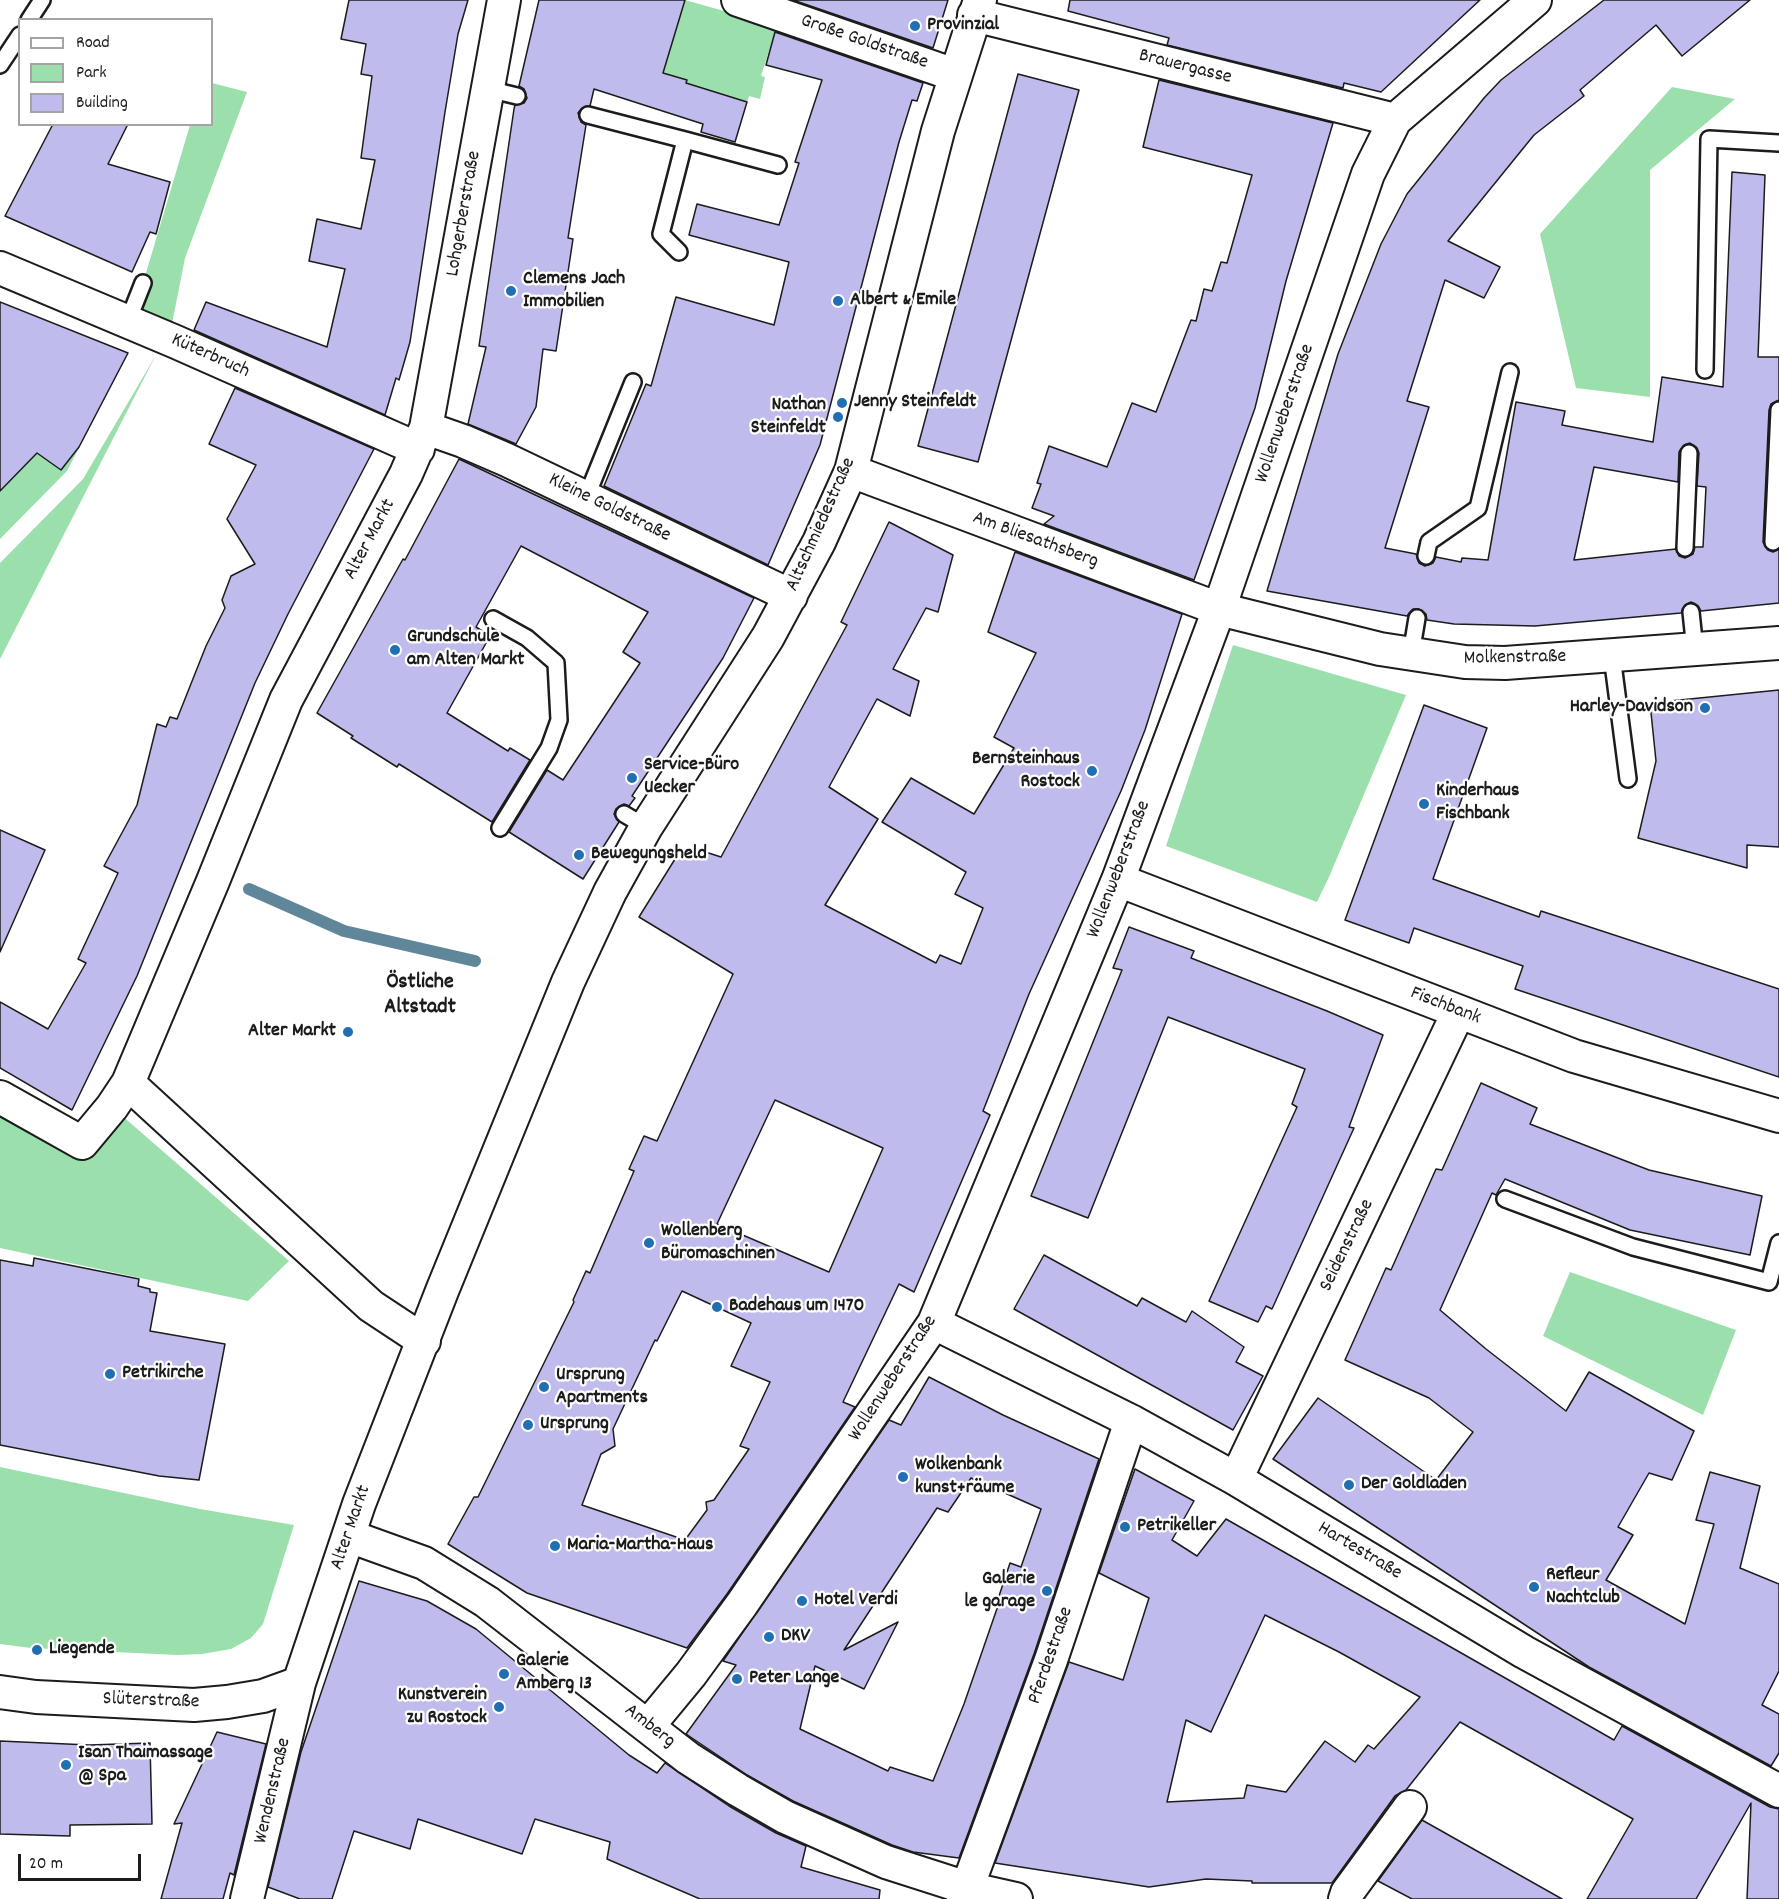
<!DOCTYPE html>
<meta charset="utf-8">
<style>
body{margin:0}
#map{position:relative;width:1779px;height:1899px;overflow:hidden;background:#fff;font-family:Dekko,sans-serif}
canvas{display:block}
.legend{position:absolute;left:18px;top:18px;width:195px;height:108px;box-sizing:border-box;background:#fff;border:2px solid #a4a4a4;margin:0;padding:8px 10px;list-style:none;font-size:18px;color:#1c1c1c}
.legend li{display:flex;align-items:center;gap:12px;height:30px}
.legend b{width:30px;border:2px solid #a4a4a4}
.scale{position:absolute;left:18px;top:1854px;width:123px;height:27px;box-sizing:border-box;border:3px solid #1c1c1c;border-top:0;padding-left:8px;font-size:18px;line-height:21px;white-space:nowrap;color:#1c1c1c;-webkit-text-stroke:4px #fff;paint-order:stroke}
</style>
<div id="map">
<canvas width="1779" height="1899"></canvas>
<ul class="legend">
<li><b style="height:8px;background:#fff"></b>Road</li>
<li><b style="height:16px;background:#9be0ac"></b>Park</li>
<li><b style="height:16px;background:#bfbbec"></b>Building</li>
</ul>
<div class="scale">20 m</div>
</div>
<script>
const ctx = document.querySelector('canvas').getContext('2d');
ctx.lineJoin = 'round';
function fill(path, color) { ctx.fillStyle = color; ctx.fill(path, 'evenodd'); }
function stroke(path, color, width, dash) { ctx.strokeStyle = color; ctx.lineWidth = width; ctx.lineCap = dash ? 'butt' : 'round'; ctx.setLineDash(dash || []); ctx.stroke(path); }
function label(font, color, halo, rows, align = 'center') {
  ctx.font = font + ' Dekko,sans-serif'; ctx.lineWidth = 4.5; ctx.setLineDash([]); ctx.textBaseline = 'middle'; ctx.strokeStyle = halo; ctx.fillStyle = color; for (const [text, x, y, turn = 0] of rows) {
    ctx.save(); ctx.translate(x, y); ctx.rotate((+turn || 0) * Math.PI / 180); ctx.textAlign = isNaN(turn) ? turn : align; if (halo) ctx.strokeText(text, 0, 0); ctx.fillText(text, 0, 0); ctx.restore();
  }
}
fill(new Path2D(`
 M685,0L777,26L761,76L765,77L760,99L749,96L747,102L686,83L687,80L663,73Z
 M212,83L247,92L185,258L169,339L128,321L143,283L190,125L212,124Z
 M1672,87L1735,99L1650,170V397L1576,388L1540,234Z
 M128,353L67,471L0,539V416L79,447Z
 M156,355L0,659V563L83,479Z
 M1233,645L1406,695L1329,877L1317,902L1166,846Z
 M0,1097L81,1143L112,1107L289,1261L248,1301L0,1248Z
 M1570,1272L1736,1330L1703,1415L1543,1336Z
 M0,1467L200,1509L294,1525L263,1624L251,1638L231,1649L202,1654L177,1655L31,1648L0,1644Z`), '#9be0ac');
stroke(new Path2D(`
 M249,889L344,931L475,961`), '#5f8799', 12);
const building = new Path2D(`
 M349,0H468L458,34L445,112L410,342L399,380L396,378L385,415L194,330L206,302L327,347L345,269L309,261L317,219L361,229L375,160L361,158L372,76L361,74L366,44L341,39Z
 M539,0H685L663,73L687,80L686,83L747,102L735,142L701,132L703,124L594,89L590,106L582,108L578,113L581,122L586,125L568,238L573,239L556,351L543,349L536,407L516,444L468,424L486,347L479,346L514,109L515,105L524,103L527,98L524,89L519,86Z
 M793,0H948L933,48Z
 M1070,0H1480L1381,92L1344,83L1343,88L1167,45L1169,38L1068,11Z
 M1604,0H1750L1682,56L1656,25L1580,90L1584,96L1534,135L1448,241L1500,267L1484,298L1445,280L1407,401L1429,407L1385,548L1416,554L1419,563L1425,566L1433,563L1436,557L1461,562L1462,558L1488,560L1516,402L1565,411L1562,425L1653,442L1662,377L1723,387L1732,172L1765,175L1758,357H1779V400L1771,404L1769,410L1763,542L1768,550L1773,552L1779,549V603L1701,611L1698,606L1691,602L1685,605L1681,613L1535,626L1454,624L1427,620L1426,614L1419,609H1413L1407,616L1267,591L1338,354L1381,244L1407,194L1484,98L1501,80ZM1690,443L1697,448L1699,453L1697,486L1706,487L1703,547H1695L1693,554L1685,558L1679,556L1676,549L1574,560L1594,467L1678,482L1679,452L1684,445Z
 M775,32L923,83L917,101L912,100L899,142L820,445L768,565L604,486L646,384L651,386L676,297L774,325L789,262L689,235L697,204L779,225L799,163L795,162L822,80L766,65Z
 M1018,74L1079,90L978,462L918,446Z
 M1159,80L1333,123L1286,281L1255,408L1194,580L1044,524L1054,516L1032,508L1041,484L1037,483L1049,446L1107,467L1132,403L1156,412L1191,320L1196,321L1204,289L1212,291L1221,262L1227,263L1252,175L1143,147Z
 M53,124H128L108,164L170,182L156,234L150,232L132,272L5,216Z
 M0,302L128,353L79,447L61,470L37,453L0,491Z
 M235,388L374,449L288,614L255,683L137,976L72,1110L0,1068V1002L48,1029L86,963L78,959L118,873L104,866L137,805L157,724L166,727L170,717L177,719L206,646L225,608L222,600L231,576L255,564L227,519L256,465L209,444Z
 M459,459L754,598L723,658L632,796L635,798L629,806L624,804L616,809L614,814L619,822L583,879L509,832L547,770L563,780L640,663L623,652L648,612L521,546L476,627L490,636L447,713L508,751L510,748L530,760L492,822L399,764L397,767L351,738L353,736L317,713L403,559L405,560Z
 M889,522L953,555L938,612L926,608L893,669L919,681L910,716L877,699L829,787L878,819L825,905L936,963L940,955L961,964L983,908L955,894L966,872L882,822L911,778L974,814L1014,748L994,737L1036,653L988,632L1015,552L1182,614L1145,730L1121,791L1029,994L983,1111L990,1115L914,1292L899,1284L843,1402L855,1407L727,1594L687,1648L527,1593L448,1544L474,1497H478L574,1302L573,1300L586,1271L590,1273L634,1171L629,1169L644,1136L657,1141L733,974L639,917L680,851L693,848L721,857L847,625L841,622ZM775,1100L883,1148L829,1272L717,1224ZM682,1291L751,1323L731,1366L770,1382L740,1446L749,1449L714,1500L706,1502L707,1510L685,1540L582,1505L601,1454L615,1446L613,1429L655,1340L657,1341Z
 M1779,690V847L1747,845V868L1638,838L1656,761L1650,703Z
 M1424,705L1487,728L1433,879L1539,917L1541,911L1779,989V1077L1515,989L1523,966L1414,928L1409,943L1345,920Z
 M0,830L45,850L0,952Z
 M1129,927L1194,951L1191,958L1327,1011L1383,1035L1349,1127L1354,1128L1272,1309L1266,1306L1258,1322L1209,1301L1297,1107L1292,1104L1305,1069L1168,1017L1088,1218L1031,1196L1122,970L1113,968Z
 M1481,1083L1537,1108L1530,1124L1649,1170L1762,1196L1750,1255L1630,1230L1505,1179L1496,1195L1492,1193L1440,1310L1486,1349L1566,1411L1589,1372L1694,1431L1672,1480L1649,1473L1618,1527L1633,1535L1606,1580L1685,1624L1714,1524L1696,1520L1710,1472L1760,1486L1740,1568L1779,1584V1671L1762,1705L1779,1714V1753L1771,1766L1589,1667L1273,1459L1318,1398L1436,1480L1473,1432L1429,1398L1345,1360L1386,1268L1391,1270L1436,1169L1442,1170Z
 M1044,1255L1137,1306L1142,1298L1186,1322L1192,1311L1244,1347L1236,1362L1263,1376L1233,1430L1014,1309Z
 M34,1258L139,1279L138,1286L150,1289V1292L157,1293L150,1331L225,1344L199,1480L159,1476L0,1445V1260L33,1266Z
 M929,1377L1003,1415L1099,1459L1034,1654L959,1858L913,1852L892,1845L793,1801L747,1775L686,1734L736,1665L723,1661L889,1420L901,1425ZM971,1478L1041,1509L1021,1567L1010,1563L999,1596L1001,1597L964,1704L933,1781L890,1767L888,1771L800,1729L815,1666L864,1689L898,1622L844,1650L937,1508L948,1512Z
 M1135,1469L1194,1501L1172,1540L1197,1556L1226,1519L1614,1740L1622,1726L1770,1807L1779,1809V1899H1747L1751,1803L1696,1899H1587L1633,1819L1460,1722L1406,1790L1395,1796L1332,1883H1252V1881L1206,1879L1149,1887L995,1863L1069,1662L1123,1680L1149,1598L1099,1573ZM1265,1615L1339,1652L1420,1697L1374,1749L1368,1745L1355,1762L1325,1741L1286,1792L1247,1785L1244,1798L1167,1802L1186,1720L1211,1732Z
 M359,1581L427,1601L476,1629L629,1755L657,1773L665,1763L729,1806L776,1833L806,1846L801,1867L880,1890L879,1899H700L607,1859L610,1842L535,1819L522,1854L418,1819L410,1849L354,1831L332,1899H300L268,1887L301,1752Z
 M217,1732L266,1744L234,1875L230,1873L223,1899H161L182,1823L174,1824Z
 M0,1741L89,1745L150,1743L152,1824L70,1825V1836L0,1834Z
 M1422,1820L1562,1899H1412L1378,1881Z`);
fill(building, '#bfbbec');
stroke(building, '#1c1c1c', 1.5);
const service = new Path2D(`
 M29,20L42,0
 M0,65L20,35
 M488,89L517,96
 M588,115L685,140L661,234L679,252
 M685,140L778,165
 M128,321L143,283
 M1705,370L1709,139L1779,143
 M586,498L633,382
 M1773,542L1779,410
 M1685,548L1689,453
 M1426,556L1429,542L1478,508L1510,372
 M1691,612L1695,650
 M493,619L527,638L556,663L559,720L549,748L500,828
 M1411,654L1417,618
 M1612,656L1628,779
 M624,814L646,827
 M1505,1199L1633,1247L1769,1282L1779,1243`);
const minor = new Path2D(`
 M738,0L955,75
 M974,15L1395,120
 M0,268L176,342L418,449
 M426,428L463,441L507,460L791,596
 M851,471L1219,609L1380,649L1465,662L1505,663L1779,643
 M1118,880L1574,1056L1779,1116
 M128,1083L371,1306L424,1341
 M0,1097L82,1143L112,1107L128,1083L213,881L286,700L406,474L426,428L504,0
 M934,1323L1131,1421L1236,1479L1524,1652L1779,1791
 M1236,1479L1458,1013
 M349,1536L424,1563L487,1602L688,1758L738,1790L785,1817L886,1862L967,1888L1016,1899
 M0,1692L36,1697L194,1705L227,1702L263,1696L299,1683
 M648,1726L691,1674L742,1604L934,1323L1118,880L1219,609L1368,174L1395,120L1535,0
 M247,1899L299,1683L359,1504L442,1291L568,982L610,892L646,827L768,637L819,542L851,471L938,131L980,0
 M963,1899L1051,1660L1131,1421
 M1345,1899L1347,1893L1410,1807`);
stroke(service, '#1c1c1c', 20);
stroke(minor, '#1c1c1c', 36);
stroke(service, '#fff', 15);
stroke(minor, '#fff', 32);
for (const [x, y, r, color] of [
 [915,26,6,"#1f6fb2"],
 [511,291,6,"#1f6fb2"],
 [838,301,6,"#1f6fb2"],
 [842,403,6,"#1f6fb2"],
 [838,417,6,"#1f6fb2"],
 [395,650,6,"#1f6fb2"],
 [1705,708,6,"#1f6fb2"],
 [1092,771,6,"#1f6fb2"],
 [632,778,6,"#1f6fb2"],
 [1424,804,6,"#1f6fb2"],
 [579,855,6,"#1f6fb2"],
 [348,1032,6,"#1f6fb2"],
 [649,1243,6,"#1f6fb2"],
 [717,1307,6,"#1f6fb2"],
 [110,1374,6,"#1f6fb2"],
 [544,1387,6,"#1f6fb2"],
 [528,1425,6,"#1f6fb2"],
 [903,1477,6,"#1f6fb2"],
 [1349,1485,6,"#1f6fb2"],
 [1125,1527,6,"#1f6fb2"],
 [555,1546,6,"#1f6fb2"],
 [1534,1587,6,"#1f6fb2"],
 [1047,1591,6,"#1f6fb2"],
 [802,1601,6,"#1f6fb2"],
 [769,1637,6,"#1f6fb2"],
 [37,1650,6,"#1f6fb2"],
 [504,1674,6,"#1f6fb2"],
 [737,1679,6,"#1f6fb2"],
 [499,1707,6,"#1f6fb2"],
 [66,1765,6,"#1f6fb2"]
]) { const dot = new Path2D(); dot.arc(x, y, r, 0, 2 * Math.PI); ctx.fillStyle = color; ctx.fill(dot); stroke(dot, '#fff', 2); }
label('bold 20px', '#1c1c1c', '#fff', [
 ["Provinzial",927,26],
 ["Clemens Jach",523,280],
 ["Immobilien",523,303],
 ["Albert & Emile",850,301],
 ["Jenny Steinfeldt",854,403],
 ["Nathan",826,406,"right"],
 ["Steinfeldt",826,429,"right"],
 ["Grundschule",407,638],
 ["am Alten Markt",407,661],
 ["Harley-Davidson",1693,708,"right"],
 ["Bernsteinhaus",1080,760,"right"],
 ["Rostock",1080,783,"right"],
 ["Service-Büro",644,766],
 ["Uecker",644,789],
 ["Kinderhaus",1436,792],
 ["Fischbank",1436,815],
 ["Bewegungsheld",591,855],
 ["Alter Markt",336,1032,"right"],
 ["Wollenberg",661,1232],
 ["Büromaschinen",661,1255],
 ["Badehaus um 1470",729,1307],
 ["Petrikirche",122,1374],
 ["Ursprung",556,1376],
 ["Apartments",556,1399],
 ["Ursprung",540,1425],
 ["Wolkenbank",915,1466],
 ["kunst+räume",915,1489],
 ["Der Goldladen",1361,1485],
 ["Petrikeller",1137,1527],
 ["Maria-Martha-Haus",567,1546],
 ["Refleur",1546,1576],
 ["Nachtclub",1546,1599],
 ["Galerie",1035,1580,"right"],
 ["le garage",1035,1603,"right"],
 ["Hotel Verdi",814,1601],
 ["DKV",781,1637],
 ["Liegende",49,1650],
 ["Galerie",516,1662],
 ["Amberg 13",516,1685],
 ["Peter Lange",749,1679],
 ["Kunstverein",487,1696,"right"],
 ["zu Rostock",487,1719,"right"],
 ["Isan Thaimassage",78,1754],
 ["@ Spa",78,1777]
], 'left');
label('20px', '#1c1c1c', '#fff', [
 ["Große Goldstraße",864,43,19],
 ["Brauergasse",1185,68,14],
 ["Lohgerberstraße",465,214,-80],
 ["Küterbruch",210,357,24],
 ["Wollenweberstraße",1286,414,-71],
 ["Kleine Goldstraße",609,509,26],
 ["Altschmiedestraße",822,525,-66],
 ["Alter Markt",371,540,-62],
 ["Am Bliesathsberg",1035,541,20],
 ["Molkenstraße",1515,659,-1],
 ["Wollenweberstraße",1120,870,-69],
 ["Fischbank",1445,1007,21],
 ["Seidenstraße",1348,1246,-64],
 ["Wollenweberstraße",894,1379,-57],
 ["Alter Markt",352,1528,-71],
 ["Hartestraße",1359,1552,31],
 ["Pferdestraße",1052,1656,-71],
 ["Slüterstraße",151,1702,2],
 ["Amberg",649,1727,38],
 ["Wendenstraße",274,1791,-77]
]);
label('bold 22px', '#1c1c1c', '#fff', [
 ["Östliche",420,984],
 ["Altstadt",420,1009]
]);
</script>
